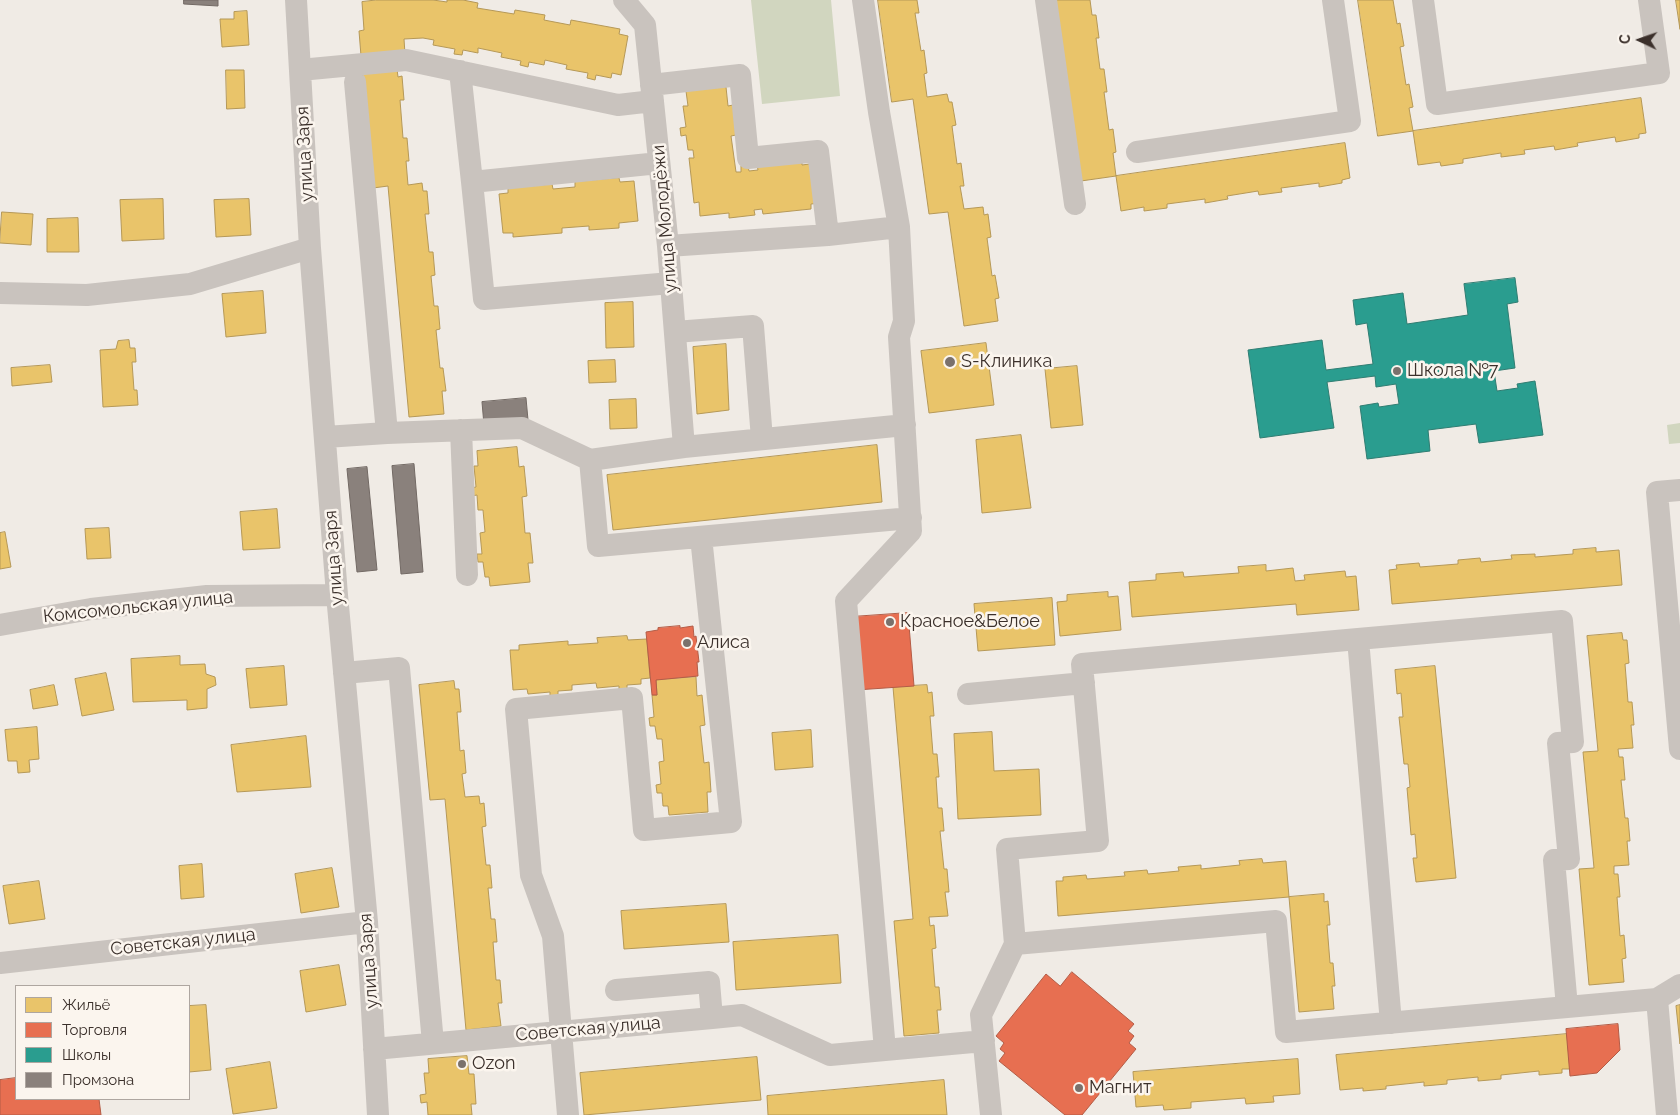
<!DOCTYPE html>
<meta charset="utf-8">
<style>
body{margin:0}
#map{position:relative;width:1680px;height:1115px;overflow:hidden;background:#f0ebe5;font-family:Raleway,sans-serif}
canvas{display:block}
.legend{position:absolute;left:15px;top:985px;width:175px;height:115px;box-sizing:border-box;background:#fbf5ee;border:1px solid #aea6a0;margin:0;padding:6px 9px;list-style:none;font-size:15px;color:#3b302b}
.legend li{display:flex;align-items:center;gap:10px;height:25px}
.legend b{width:25px;border:1px solid #aea6a0}
.north{position:absolute;left:1615px;top:15px;width:50px;height:50px;-webkit-text-stroke:4px #fbf5ee;paint-order:stroke;rotate:273deg;font-size:14px;font-weight:700;line-height:20px;text-align:center;color:#3b302b}
.north::after{content:'';display:block;margin:auto;width:18px;height:22px;background:#3b302b;clip-path:polygon(50% 0,100% 100%,50% 72%,0 100%)}
</style>
<div id="map">
<canvas width="1680" height="1115"></canvas>
<ul class="legend">
<li><b style="height:14px;background:#e9c46a"></b>Жильё</li>
<li><b style="height:14px;background:#e76f51"></b>Торговля</li>
<li><b style="height:14px;background:#2a9d8f"></b>Школы</li>
<li><b style="height:14px;background:#8a817c"></b>Промзона</li>
</ul>
<div class="north">С</div>
</div>
<script>
const ctx = document.querySelector('canvas').getContext('2d');
ctx.lineJoin = 'round';
function fill(path, color) { ctx.fillStyle = color; ctx.fill(path, 'evenodd'); }
function stroke(path, color, width, dash) { ctx.strokeStyle = color; ctx.lineWidth = width; ctx.lineCap = dash ? 'butt' : 'round'; ctx.setLineDash(dash || []); ctx.stroke(path); }
function label(font, color, halo, rows, align = 'center') {
  ctx.font = font + ' Raleway,sans-serif'; ctx.lineWidth = 5; ctx.setLineDash([]); ctx.textBaseline = 'middle'; ctx.strokeStyle = halo; ctx.fillStyle = color; for (const [text, x, y, turn = 0] of rows) {
    ctx.save(); ctx.translate(x, y); ctx.rotate((+turn || 0) * Math.PI / 180); ctx.textAlign = isNaN(turn) ? turn : align; if (halo) ctx.strokeText(text, 0, 0); ctx.fillText(text, 0, 0); ctx.restore();
  }
}
fill(new Path2D(`
 M751,0H831L840,96L762,104Z
 M1680,423V443L1669,444L1667,425Z`), '#d1d6bf');
const homes = new Path2D(`
 M376,0H433L447,2V0H463L478,3L477,8L514,14L515,10L545,15L544,20L570,25L571,20L620,29L619,34L628,36L621,75L612,73L611,78L596,75L595,80L587,78L588,73L566,69L567,65L545,60L544,65L529,62L528,67L520,65L521,61L501,57L502,53L478,48V53L463,50L462,55L454,54L455,49L433,45L434,40L423,38L404,39L405,54L361,56L359,31L364,30L362,2Z
 M878,0H917L919,13H915L921,51L924,50L927,73L924,74L927,97L947,94L949,102H952L956,125L952,126L957,164L961,163L964,186H960L964,209L983,207L984,215L988,214L991,237L987,238L992,276L995,275L999,298L995,299L998,321L964,326L948,212L929,214L913,99L892,102Z
 M1055,0H1090L1092,15H1096L1099,38H1096L1100,69H1104L1107,92H1104L1109,130L1113,129L1116,152L1113,153L1116,176L1081,181Z
 M1358,0H1393L1397,24L1400,23L1404,46L1400,47L1406,85L1409,84L1413,107L1409,108L1413,131L1378,136Z
 M1676,0H1680V29Z
 M247,11L249,45L222,47L220,19H234V12Z
 M397,69L398,77L402,76L404,100H400L403,138H407L409,161H406L408,185L422,183L423,191H427L429,214H425L429,252H433L435,275L431,276L434,306H438L440,329L436,330L440,368H443L446,391H442L444,414L409,417L388,186L373,188L362,72Z
 M226,70H244L245,108L227,109Z
 M726,87L728,106L733,105L736,135L731,136L736,172H741V166H748L749,171L758,170L757,165L802,160V165L817,163L821,203L811,204V209L763,214L762,209L754,210L755,215L729,218V213L700,216L699,202L694,203L689,158H694L693,150H688L686,135L681,136L680,128L686,127L683,106H688L686,91Z
 M1641,98L1646,133L1639,134V138L1616,142L1615,137L1577,143L1578,146L1555,150L1554,146L1524,150L1525,154L1501,157V153L1463,159V163L1441,166L1440,162L1418,165L1413,131Z
 M1345,143L1350,178L1342,180V183L1319,187V183L1281,188L1282,192L1259,195L1258,191L1227,196L1228,199L1205,203V199L1167,204V208L1144,211V207L1121,211L1116,176Z
 M619,178L620,182L634,181L638,221L619,223V228L589,230V226L562,228V233L513,237V233H503L499,194L508,193V188L552,184L553,189L575,187V182Z
 M163,199L164,239L122,241L120,200Z
 M249,199L251,235L216,237L214,200Z
 M2,212L33,214L31,245L0,243Z
 M78,218L79,252H47V219Z
 M263,291L266,333L226,337L222,294Z
 M633,302L634,347L606,348L605,303Z
 M129,340L130,348H135L136,362H132L134,390H137L138,405L103,407L100,350L116,349L118,341Z
 M986,343L994,405L929,413L921,351Z
 M726,344L729,410L697,414L693,347Z
 M615,360L616,382L589,383L588,361Z
 M50,365L52,382L12,386L11,368Z
 M1077,366L1083,425L1051,428L1045,369Z
 M636,399L637,428L610,429L609,400Z
 M1021,435L1031,508L982,513L976,440Z
 M877,445L882,502L613,530L607,475Z
 M517,447L519,467L524,466L527,496L522,497L525,533H530L533,563H528L530,582L490,586L489,577H485L483,562H478L477,554H482L480,533L485,532L483,510H478L477,495L471,496V488L476,487L474,466H478L477,451Z
 M277,509L280,548L243,550L240,512Z
 M109,528L111,558L87,559L85,529Z
 M5,532L11,567L0,569V533Z
 M1596,548V552L1619,550L1622,585L1392,604L1389,570L1397,569L1396,565L1419,563L1420,567L1458,564V560L1480,558L1481,562L1512,559L1511,555L1535,554V557L1573,554V550Z
 M1266,565V571L1293,568L1295,581L1305,580L1304,575L1345,571L1346,577L1356,576L1359,610L1297,615L1296,604L1132,617L1129,582L1156,580V574L1183,572L1184,577L1239,573L1238,567Z
 M1108,592V597L1118,596L1121,630L1060,636L1057,602L1067,601V595Z
 M1052,598L1055,645L978,651L974,604Z
 M1622,633L1623,640H1627L1629,663L1625,664L1628,702H1632L1634,725H1631L1633,748L1618,749L1619,757H1623L1625,780H1621L1625,818H1628L1630,841H1627L1629,865L1614,866V874H1618L1620,897H1617L1620,936L1624,935L1626,958L1622,959L1624,982L1589,985L1579,869L1594,868L1583,752L1598,751L1587,636Z
 M627,636L628,640L647,639L650,678L641,679V684L627,685V690L619,691V686L597,688L596,683L572,685V690L558,691V696L550,697V692L528,694L527,689L513,690L510,650H519V645L568,641V645L598,643L597,638Z
 M180,656V665L205,664L206,674L215,677L216,685L207,689V708L187,710V700L133,702L131,659Z
 M284,666L287,705L250,708L246,669Z
 M1435,666L1456,878L1416,882L1413,858H1417L1415,834L1411,835L1407,788L1410,787L1408,764H1404L1399,717H1403L1401,693L1397,694L1395,670Z
 M106,673L114,710L82,716L75,679Z
 M696,677L697,696L702,695L705,725L700,726L704,763L709,762L711,792H707L708,812L669,815L668,806H663L662,793H657L656,785L661,784L659,762L664,761L662,739H657L655,726H650L649,718L654,717L652,695H657L656,680Z
 M454,681L455,689H459L461,712H457L460,751L464,750L466,773L462,774L465,797L479,796L480,804L484,803L486,826L482,827L486,865H490L492,888H488L491,919H495L497,942H493L496,980H500L502,1003H498L501,1026L466,1030L445,799L430,800L419,685Z
 M54,685L58,705L33,709L30,690Z
 M927,685L928,693L932,692L934,716H930L933,754H937L939,777H936L938,808H942L944,831H940L944,869H947L949,892H945L948,916L929,917L930,926L934,925L936,948L932,949L935,987H939L941,1010H937L939,1033L904,1036L894,921L913,919L893,687Z
 M37,727L39,759L29,760L30,772L18,773L17,761H8L5,730Z
 M811,730L813,767L775,770L772,733Z
 M992,732L994,771L1039,769L1041,815L958,819L954,734Z
 M306,736L311,787L237,792L231,745Z
 M1262,859L1263,863L1286,861L1289,897L1058,916L1056,881H1063V877L1086,875L1087,879L1125,876L1124,872L1147,870L1148,874L1179,871L1178,867L1201,865V869L1240,865L1239,861Z
 M202,864L204,897L181,899L179,866Z
 M332,868L339,907L301,913L295,874Z
 M39,881L45,919L9,924L3,886Z
 M1324,894V902L1328,901L1330,925H1327L1330,963H1333L1335,986H1332L1334,1009L1299,1012L1289,897Z
 M726,904L729,942L624,949L621,911Z
 M838,935L841,983L736,990L733,942Z
 M339,965L346,1005L306,1012L300,971Z
 M206,1005L211,1070L189,1072V1006Z
 M1680,1005V1044L1676,1006Z
 M1567,1034L1570,1069H1562V1073L1539,1075V1071L1501,1075V1079L1478,1081V1077L1447,1080V1084L1424,1086V1082L1386,1086V1089L1363,1091V1088L1340,1090L1336,1055Z
 M467,1056L469,1074H474L476,1104H471L472,1115H428L427,1102L421,1103L420,1095L426,1094L424,1073H429L428,1059Z
 M757,1057L761,1100L584,1115L580,1073Z
 M1298,1059L1300,1094L1273,1096L1274,1102L1246,1104L1245,1098L1191,1102V1108L1164,1110L1163,1105L1136,1107L1133,1072Z
 M270,1062L277,1108L233,1114L226,1069Z
 M944,1080L947,1115H768L767,1096Z`);
fill(homes, '#e9c46a');
stroke(homes, '#b59857', 1);
const shops = new Path2D(`
 M908,613L914,686L856,690L851,617Z
 M680,626V628L693,626L694,637L696,636L699,662H697L698,676L656,680L657,695H652L646,632L658,630V628Z
 M1072,972L1134,1024L1128,1031L1134,1036L1129,1043L1136,1049L1082,1115H1065L999,1061L1005,1053L1000,1049L1004,1043L996,1036L1046,974L1060,986Z
 M1618,1024L1620,1050L1597,1073L1570,1076L1566,1029Z
 M16,1078V1099H99L101,1115H0V1080Z`);
fill(shops, '#e76f51');
stroke(shops, '#b35c46', 1);
const schools = new Path2D(`
 M1515,278L1518,302L1507,304L1515,368L1494,371L1497,391L1518,388L1517,384L1535,381L1543,435L1479,443L1476,424L1428,430L1430,451L1367,459L1360,406L1378,403L1379,407L1399,404L1396,384L1376,387L1375,376L1327,382L1334,428L1260,438L1248,350L1322,340L1326,370L1373,364L1367,323L1356,325L1353,300L1403,293L1407,324L1468,315L1464,284Z`);
fill(schools, '#2a9d8f');
stroke(schools, '#2f7c71', 1);
const industry = new Path2D(`
 M184,0H218V6L184,4Z
 M526,398L528,420L484,425L482,402Z
 M414,464L423,572L401,574L392,466Z
 M367,467L377,570L357,572L347,469Z`);
fill(industry, '#8a817c');
stroke(industry, '#726964', 1);
stroke(new Path2D(`
 M296,0L310,248L337,595L367,922L378,1115
 M624,0L645,25L668,246L684,447
 M863,0L879,112L899,227L904,321L899,337L911,531L846,601L885,1050
 M1046,0L1075,204
 M1423,0L1437,104L1659,73L1649,0
 M300,70L406,60L618,105L653,101
 M460,71L472,182
 M651,85L740,75L748,158L818,151L828,235
 M1137,152L1350,121L1333,0
 M659,163L472,182L484,299L671,283
 M668,246L828,235L899,227
 M0,293L87,295L190,284L310,248
 M675,332L753,326L762,439
 M461,430L467,575
 M387,433L522,428L590,460L684,447L905,425
 M325,437L387,433L355,82
 M590,460L598,546L911,518
 M1680,490L1657,492L1680,749
 M0,625L91,609L207,596L337,595
 M1358,639L1562,621L1573,742L1558,743L1569,859L1554,860L1567,1007
 M344,673L399,668L433,1043
 M968,694L1084,683
 M1015,944L1276,921L1286,1032L1657,999L1680,985
 M0,963L367,922
 M616,990L709,982L712,1018L742,1015L830,1055L984,1041
 M1657,999L1667,1115
 M374,1049L712,1018
 M568,1115L553,936L531,875L516,709L632,698L644,830L731,822L701,537
 M991,1115L981,1015L1015,944L1007,849L1098,841L1082,664L1358,639L1391,1023`), '#c9c3be', 22);
for (const [x, y, r, color] of [
 [950,362,6,"#7a716c"],
 [1397,371,5,"#7a716c"],
 [890,622,5,"#7a716c"],
 [687,643,5,"#7a716c"],
 [462,1064,5,"#7a716c"],
 [1079,1088,5,"#7a716c"]
]) { const dot = new Path2D(); dot.arc(x, y, r, 0, 2 * Math.PI); ctx.fillStyle = color; ctx.fill(dot); stroke(dot, '#fbf5ee', 2); }
label('18px', '#3b302b', '#fbf5ee', [
 ["улица Заря",305,154,-93],
 ["улица Молодёжи",665,219,-95],
 ["улица Заря",334,558,-94],
 ["Комсомольская улица",138,607,-6],
 ["Советская улица",183,942,-6],
 ["улица Заря",369,961,-94],
 ["Советская улица",588,1029,-5]
]);
label('18px', '#3b302b', '#fbf5ee', [
 ["S-Клиника",961,362],
 ["Школа №7",1407,371],
 ["Красное&Белое",900,622],
 ["Алиса",697,643],
 ["Ozon",472,1064],
 ["Магнит",1089,1088]
], 'left');
</script>
